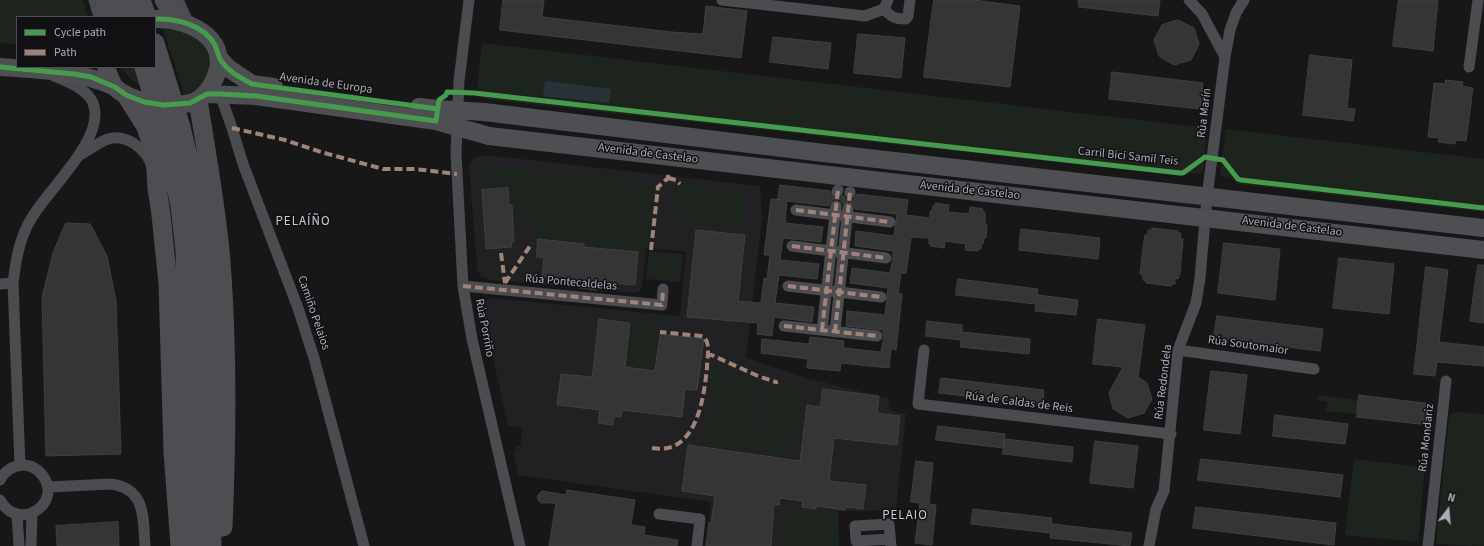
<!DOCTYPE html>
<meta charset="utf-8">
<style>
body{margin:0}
#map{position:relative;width:1484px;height:546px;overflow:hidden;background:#171717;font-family:"Source Sans 3",sans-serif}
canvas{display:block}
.legend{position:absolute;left:16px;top:16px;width:140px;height:52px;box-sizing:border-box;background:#111113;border:1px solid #4d4f55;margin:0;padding:5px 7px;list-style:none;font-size:12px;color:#a8adb8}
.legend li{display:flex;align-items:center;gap:8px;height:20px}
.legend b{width:20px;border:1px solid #4d4f55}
.north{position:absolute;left:1428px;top:490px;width:40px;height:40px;-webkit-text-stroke:3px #111113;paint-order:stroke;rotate:16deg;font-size:11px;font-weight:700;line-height:16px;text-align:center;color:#a8adb8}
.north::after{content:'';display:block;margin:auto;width:14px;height:18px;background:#a8adb8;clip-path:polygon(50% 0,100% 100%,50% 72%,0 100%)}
</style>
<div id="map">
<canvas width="1484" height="546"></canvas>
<ul class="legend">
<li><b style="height:5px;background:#469c4c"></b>Cycle path</li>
<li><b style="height:5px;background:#a18479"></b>Path</li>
</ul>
<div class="north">N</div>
</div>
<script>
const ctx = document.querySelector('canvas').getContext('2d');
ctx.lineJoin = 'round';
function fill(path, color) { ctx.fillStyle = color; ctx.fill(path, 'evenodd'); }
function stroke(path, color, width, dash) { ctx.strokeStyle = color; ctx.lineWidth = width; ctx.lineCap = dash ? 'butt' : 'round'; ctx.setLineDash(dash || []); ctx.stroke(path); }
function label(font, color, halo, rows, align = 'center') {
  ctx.font = font + ' "Source Sans 3",sans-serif'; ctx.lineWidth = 3; ctx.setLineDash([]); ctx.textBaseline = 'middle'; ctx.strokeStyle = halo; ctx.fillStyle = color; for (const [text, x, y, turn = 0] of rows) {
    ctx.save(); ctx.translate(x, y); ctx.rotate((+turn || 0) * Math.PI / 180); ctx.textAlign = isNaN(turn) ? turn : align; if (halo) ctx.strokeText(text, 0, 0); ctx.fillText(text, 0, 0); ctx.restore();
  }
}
fill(new Path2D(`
 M486,155L760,186L762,219L746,358L807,378L890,399L888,404L891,410L896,412L906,414L896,509L870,511H838L836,531L838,546H706L711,502L518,475L513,453L517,446H521L522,427L508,426L481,303L483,300L490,298L680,316L686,252L646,248L642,286L640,291L635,293L491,280L482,277L478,272L477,266L469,167L472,159L479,156Z`), '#212123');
fill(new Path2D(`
 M0,0H83L88,17H17V44L0,43Z
 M173,28L188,33L207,47L214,65C204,80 203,90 184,94L163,29Z
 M482,43L1207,128L1203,170L1199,174L1189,173L1182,176L485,99L477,89Z
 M121,67H138L145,89C134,83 128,77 121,67Z
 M1226,129L1484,159V212L1237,184L1230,177L1220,176Z
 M484,166L657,183L650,248H646L645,253L584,247V244L535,239L536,222L516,221L515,187L483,184Z
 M676,183L746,191L743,225L672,217Z
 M649,251L683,254L680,282L646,279Z
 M631,320L661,323L655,371L625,367Z
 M714,370L733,373V376L757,379L747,451L703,445Z
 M764,382L801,387L792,457L754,452Z
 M1319,395L1358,400L1357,414L1326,411L1327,402L1318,400Z
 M1454,412L1484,414V546L1436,544L1449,417L1451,413Z
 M1354,459L1421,467L1424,471V477L1418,542L1345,535Z
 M838,511L839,546H785L784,513Z`), '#1d241e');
fill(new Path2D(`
 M545,81L611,89L609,103L543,96Z`), '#2a3239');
const building = new Path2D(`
 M503,0H544L542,17L671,32L703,34L706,6L747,11L741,58L500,30Z
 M934,0H973L1020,6L1010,87L924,77Z
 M1079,0H1160L1158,16L1079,7Z
 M1399,0H1438L1433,51L1393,46Z
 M1178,20L1194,28L1199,44L1191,60L1174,65L1159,56L1154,40L1162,25Z
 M858,34L905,38L901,78L854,73Z
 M773,37L831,43L828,69L770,62Z
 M1310,55L1352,60L1347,108L1355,109L1353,121L1303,115Z
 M1112,72L1203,83L1200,109L1109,99Z
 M1446,80L1463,82L1462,86L1473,88L1466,141L1455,140V144L1438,142L1439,138L1428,137L1434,83L1445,84Z
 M780,185L830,191L831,196L837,199L841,198L843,195L846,199L850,200L854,199L857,194L908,200L906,215L930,218V211H932L933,206H935V203L949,205L948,212L969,214L970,207L983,209L982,211L985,212V224H987L986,238H984L983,244H981V249H978V251L965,250L966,244L945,241L944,248L931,246V244H929V238L911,237L906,273H901L898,294H902L896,350L891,349L889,368L841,363L840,371L807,368L808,359L761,353L762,339L809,344L810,337L844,341L843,348L881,352L884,337L883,330L846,326L847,311L885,315L888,288L850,283L852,268L890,273L893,258V251L855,246L856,231L894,236L897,214L855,209L854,205L849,201L843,204L840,200L834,199L831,202L829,206L787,201L785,223L823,227L821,242L783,238L780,260L819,264L817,279L779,275L775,303L814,307L812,322L774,317L772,336L757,334L758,323L687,317L696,230L745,235L738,301L761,303L764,278L767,279L770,255H764L771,199L782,200H778Z
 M508,188L509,205H512L514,242L511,241L512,247L486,249L482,190Z
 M66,223L90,224L107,256L116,301L121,454L46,456L42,297L53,253Z
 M1152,228L1178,231L1177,233H1181L1180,239H1183L1180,273L1178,279L1175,278V284H1172L1171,286L1146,283V281L1143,280V275L1140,274L1144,240L1145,235H1148V230H1152Z
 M1021,229L1100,238L1098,259L1019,250Z
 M538,239L584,244V247L638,252L635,285L597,282L596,290L580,288L581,281L542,277L544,258L537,257Z
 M1224,243L1280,249L1275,300L1218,293Z
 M1339,258L1394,264L1389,314L1333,308Z
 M1478,265H1484V323L1470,321Z
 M1426,267L1448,270L1439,342L1484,347V366L1437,362L1435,376L1414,374Z
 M958,279L1038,289L1037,295L1078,300L1076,315L1035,311L1036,304L956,295Z
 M1217,316L1323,329L1320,351L1214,338Z
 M599,319L630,323L625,367L655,371L660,334L704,339L697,390L685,389L682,417L622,410L621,417L614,416L613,425L598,423L600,410L557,405L561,374L592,377Z
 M1098,319L1145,325L1138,377L1147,383L1152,399L1144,413L1128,418L1113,409L1109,393L1123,367L1093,364Z
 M927,321L962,325V332L1030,339L1029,354L960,347L961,340L926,336Z
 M1211,371L1247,375L1240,434L1204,430Z
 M941,378L1044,390L1043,405L939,393Z
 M823,389L879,396L877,413L900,416L897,445L834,438L829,481L866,485L863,509L845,507V510L816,506V509L802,507L803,501L780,498L779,505L774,504L771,546H706L709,522L711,523L715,496L682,491L688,445L800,461L807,405L820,407Z
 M1359,395L1432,404L1429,425L1357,417Z
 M1275,415L1348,424L1345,444L1273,436Z
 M938,426L1005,434L1004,448L936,440Z
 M1005,439L1073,447L1072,462L1003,454Z
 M1095,441L1138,446L1133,488L1090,483Z
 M1201,459L1343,475L1340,497L1198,480Z
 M916,461L933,463L929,504L936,505L932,545L915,543L920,503L911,502Z
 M567,490L635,500L631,525L645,527L644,535L678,540L677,546H549L556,503H541L538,500L537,496L542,491L566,495Z
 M1196,507L1336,523L1334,545L1193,528Z
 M973,509L1052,518L1051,527L1052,524L1132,533L1130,546L1050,538L1051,533L971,524Z
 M118,522L119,546H57L56,526Z`);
fill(building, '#353536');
stroke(building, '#3f4043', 1);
stroke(new Path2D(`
 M94,0L99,17
 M178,0L189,24
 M469,0L459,81L456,153L463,286L472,339L520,546
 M722,0L865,16L884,9L888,0
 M1189,0L1202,14L1225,57
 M884,9C891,17 895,19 906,19L908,16L910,0
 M1469,67L1478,0
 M220,94L232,128L243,164L298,308L314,358L364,546
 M80,155C89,150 99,142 108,139C127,133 147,150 152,167
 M837,192L838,190
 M850,193V192
 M796,210L890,222
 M792,246L886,258
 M0,284L13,283
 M463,286L662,305L663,289
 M788,286L881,297
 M784,326L877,336
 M822,330L836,206
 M835,332L848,208
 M924,350L918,404L1171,434
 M1178,350L1314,369
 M20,465L13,283C16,260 19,239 31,219C47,190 107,138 93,103C87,88 67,82 54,76
 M0,480C4,472 12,466 22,465C30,465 38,469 43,476C63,504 18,533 0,500
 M48,487L111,484C146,489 143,517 145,546
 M659,514L700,519L697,546
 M17,515L19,546
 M890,539L856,541L855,526L889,524L891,546
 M31,546L32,514
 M1149,546L1156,509L1164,491L1165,481L1178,350L1196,303L1200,278L1207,197L1225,57L1230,30L1236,13L1244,0
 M1428,546L1446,381`), '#4b4c50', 11);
stroke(new Path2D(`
 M220,59L228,68L252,84L274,87
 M0,67C38,70 80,70 115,87
 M106,67C108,73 111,82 115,87C122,95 137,100 147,102C161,105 176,107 190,103C201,100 207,93 212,84C236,42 192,18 155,19
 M207,94L256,96L436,121L489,136L1484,250
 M419,107L438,109L484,112L824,153L1484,228`), '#4d4f52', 18);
stroke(new Path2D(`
 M105,0L107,17
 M121,0L127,17
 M141,0L147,17
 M164,0L178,21
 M155,43L181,127L191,170L200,231L205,306L212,546
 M144,67L168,147L180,206L185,251L195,546
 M126,95L146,127L155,154L157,188L161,215L168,283L173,452L180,546
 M198,100C206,150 215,200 220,250C228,342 227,435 223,527`), '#4e4e52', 19);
stroke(new Path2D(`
 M232,128L285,140L321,152L383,169H415L457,174
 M668,178L676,180L680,184
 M796,210L890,222
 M792,246L886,258
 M651,250L658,187L668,178L669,171
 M501,253L505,283
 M505,283L532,243
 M463,286L662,305L663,289
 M788,286L881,297
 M784,326L877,336
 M822,330L838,190
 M835,332L850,192
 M707,353L758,376L776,382V384
 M652,448C696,456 704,399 707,367C707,359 710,347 706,340C704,337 703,337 701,336L660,332`), '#a18479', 4, [8, 4]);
stroke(new Path2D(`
 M155,19C176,18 204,25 215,45C217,50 218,55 220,59C227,71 241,78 252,84L438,109
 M0,67L74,74L91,77L115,87L126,95L144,102L164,105L190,103L207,94H220L256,96L436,121L439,100L446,95L447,92L474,93L1180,173H1183L1205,157L1223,160L1238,179L1241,180L1484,208`), '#469c4c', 5);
label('12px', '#a8adb8', '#111113', [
 ["Avenida de Europa",326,84,8],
 ["Rúa Marín",1205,113,-83],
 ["Avenida de Castelao",648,154,7],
 ["Carril Bici Samil Teis",1128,157,6],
 ["Avenida de Castelao",970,191,6],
 ["Avenida de Castelao",1292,227,7],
 ["Rúa Pontecaldelas",571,283,5],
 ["Camiño Pelaios",313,313,71],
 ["Rúa Porriño",484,328,79],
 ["Rúa Soutomaior",1248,346,8],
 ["Rúa Redondela",1164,382,-83],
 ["Rúa de Caldas de Reis",1019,403,7],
 ["Rúa Mondariz",1427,438,-84]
]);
ctx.letterSpacing = '1px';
label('13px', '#c9ccd4', '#111113', [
 ["PELAÍÑO",303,222],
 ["PELAIO",905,516]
]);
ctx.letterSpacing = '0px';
</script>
